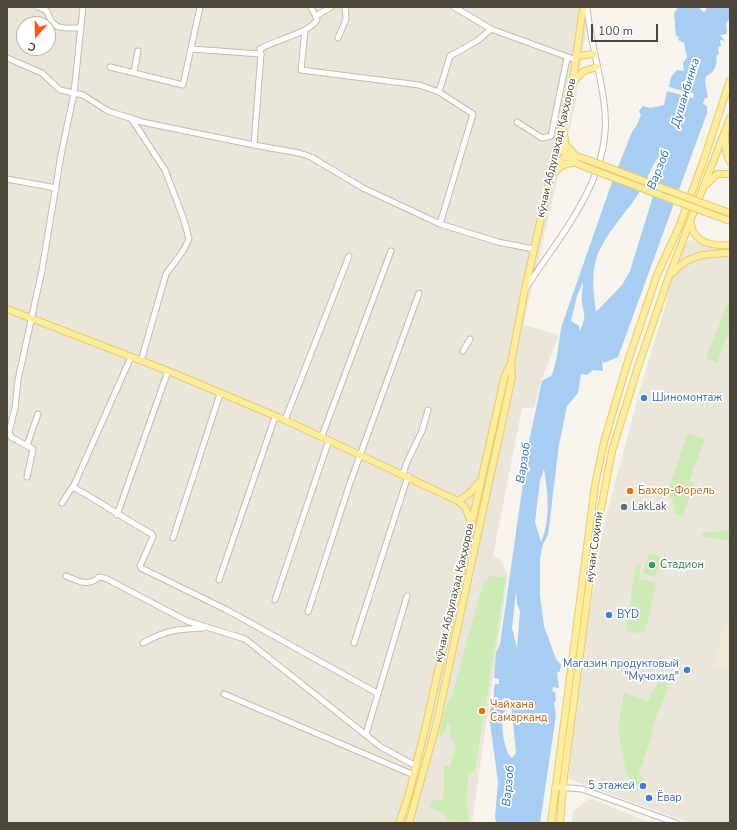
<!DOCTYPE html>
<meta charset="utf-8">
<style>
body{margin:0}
#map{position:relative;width:737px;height:830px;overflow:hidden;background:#f6f4ec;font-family:"Nunito Sans",sans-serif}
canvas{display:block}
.frame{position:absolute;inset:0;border:8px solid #4b4639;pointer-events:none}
.north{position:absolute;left:16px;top:16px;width:40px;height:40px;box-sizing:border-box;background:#fff;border:1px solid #b7b5b0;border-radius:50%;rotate:200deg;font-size:11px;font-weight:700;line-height:16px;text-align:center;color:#4b4639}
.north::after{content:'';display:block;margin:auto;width:14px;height:18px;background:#ff521a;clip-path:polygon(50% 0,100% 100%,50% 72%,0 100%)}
.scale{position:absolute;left:591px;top:24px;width:67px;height:18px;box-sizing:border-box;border:2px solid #4b4639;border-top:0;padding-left:5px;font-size:12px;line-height:14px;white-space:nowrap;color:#4b4639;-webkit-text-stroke:3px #fff;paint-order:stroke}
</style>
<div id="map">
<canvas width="737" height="830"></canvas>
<div class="frame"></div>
<div class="north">С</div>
<div class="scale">100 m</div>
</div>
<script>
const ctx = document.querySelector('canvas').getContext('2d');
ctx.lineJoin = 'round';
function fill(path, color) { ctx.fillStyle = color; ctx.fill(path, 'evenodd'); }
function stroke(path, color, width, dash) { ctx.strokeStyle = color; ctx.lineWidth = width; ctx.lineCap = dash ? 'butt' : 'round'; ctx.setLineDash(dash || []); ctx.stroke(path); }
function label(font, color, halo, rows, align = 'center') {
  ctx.font = font + ' "Nunito Sans",sans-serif'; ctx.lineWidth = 3.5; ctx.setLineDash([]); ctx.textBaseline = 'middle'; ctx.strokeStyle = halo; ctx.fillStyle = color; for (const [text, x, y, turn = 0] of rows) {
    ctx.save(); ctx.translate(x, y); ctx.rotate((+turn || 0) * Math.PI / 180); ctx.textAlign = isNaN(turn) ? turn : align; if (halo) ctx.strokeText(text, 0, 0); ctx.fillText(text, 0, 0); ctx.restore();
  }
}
fill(new Path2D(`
 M7,7H589L575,106L523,325L559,335L541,381L534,408H522L493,555L499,558L508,574L472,822L467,823H7ZM24,24H48V48H24ZM506,579L475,771H469L466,803L470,820L432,800H443L444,765L450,766L456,748L450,737V725L448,722L442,737L445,707L452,696L487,581Z
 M690,240L730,250V823H690L568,779L582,661L603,528L641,386L666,305L670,268L678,248Z
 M590,798L651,823H571L573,811Z`), '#eae6d9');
fill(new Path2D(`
 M730,609V672L712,665Z`), '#efead5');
fill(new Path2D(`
 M730,298V329L717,363L706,359Z
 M688,433L705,439L689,482L694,484L683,516L676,514L672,498L666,496Z
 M730,530V541L701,536L702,533Z
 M649,553L661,557L655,577L643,573Z
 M636,564L641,565L639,579L656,583L645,632L630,633L626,629Z
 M488,575L506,578L475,772H469L466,803L470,820L459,822L446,820L445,814L430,808L432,800H443L444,765L450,766L456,748L450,737V725L448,722L442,737L439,736L445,707L452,696L483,583L487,581Z
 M661,677L670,684L650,731L653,732L638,775L645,778L643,783L632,786L626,771L618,730L624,693L648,701Z`), '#cdebb4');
fill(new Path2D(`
 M650,384L675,392L672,401L647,393Z`), '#e8e6e3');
fill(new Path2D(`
 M678,7H699L702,11L705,12L707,7H730V18L726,24L727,34L720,35L725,41L720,40L721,46L718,47L719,54L716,56C718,65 714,73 706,76L705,82L708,98H705L703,104L707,106V113L618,357L604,363L602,361L603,371L593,370L587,375L581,374L578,393L567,406L559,445L548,535L543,544L540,559V595L544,626L556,659L561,665L560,671L557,673L559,688L553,687L552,691L555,692L556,700L554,703L556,715L540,823H496L495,817L498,782L489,715C490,709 492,706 493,701C495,696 493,690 495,684H499V679L494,678L496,653L500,644L529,441L542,381L552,375C558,359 558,342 562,325L612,182L632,132L637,125L641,115L639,111L643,106L650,108L664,105L667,91L693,98L694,94L669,87L671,77L677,70L684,71L683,63L687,57L684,43L678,40L679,37L676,36L674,14ZM663,151L653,196L630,271L622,285L596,312C594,297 591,276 596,260C602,237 626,213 639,193C648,179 652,163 663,151ZM583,282C583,286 582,292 582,297C581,314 589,311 580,331L579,326L571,321L577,296ZM544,469C548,494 551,519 541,542L535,522L540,481ZM516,591L517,604L520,611L517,648L512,628ZM509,701L512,711L516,753L512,758C504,753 501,725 503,716C504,711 507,706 509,701Z`), '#a8cdf3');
const minor = new Path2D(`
 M38,7L47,11C53,31 62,28 81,28
 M454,7L491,29L576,60
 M316,16L331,7
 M305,30L301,70L419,85L439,92L473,114L440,224
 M338,38L346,19L345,7
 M191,49L261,54
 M7,58L42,73L60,90L83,95L108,111L142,122L254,145L261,54L260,49C272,41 313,32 317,19L311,7
 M110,67L183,85L200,7
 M134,72L138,51
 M439,92L450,56L477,41L491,29
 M131,118L165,170L184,220L189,239L183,251L166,274L141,361
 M517,122L542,138L551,136L567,58
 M254,145L299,153L311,157L363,188L440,224L498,242L534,249
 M7,179L56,188
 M526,288C560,235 611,179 605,112C602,76 590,42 587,7
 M463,351L470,339
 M285,420L349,256
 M322,436L391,251
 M27,445L38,414
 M403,474L407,462L422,431L428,410
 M27,477L33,449L11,437L9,432L15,408L18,380L42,270L61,155L74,93L83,7
 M73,487C100,502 125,519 152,534L153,537L140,566L141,568L227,610L377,693
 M62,503L75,483L131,357
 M117,515L168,371
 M173,538L220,394
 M66,576C77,581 89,587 99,577L105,578L187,621L245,639L381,747L416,766
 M219,580L275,417
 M275,600L329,440
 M308,612L350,483L419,293
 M143,643C166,630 178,629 203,628
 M354,643L408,476
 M224,694L414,775
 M366,734L407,596
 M555,787L582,789L676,823`);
const major = new Path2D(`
 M577,56L594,54
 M574,81L584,71L597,67
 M563,130L566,145L576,156
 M725,135L726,152L730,162
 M559,142C564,158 574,163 588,168
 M555,166L566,156H576L591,161
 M555,172C560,166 565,163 573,163
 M707,184L717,174H730
 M702,203L730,213
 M700,210L730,221
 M691,224C694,244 713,246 730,245
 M673,273C688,254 707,254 730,253
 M7,309L168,371L285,420L458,501L465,507L471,522
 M458,501L470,493L478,483
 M399,823L408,797L425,729L505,375L511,363
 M409,823L436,726L512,377L511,363L525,289L574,73L583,7
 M551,823L595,485L604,442L627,364L657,275L679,227L703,162L730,80
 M560,823L564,776L595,540L612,451L638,367L668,279L730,118`);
stroke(minor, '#c2bdad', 7);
stroke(major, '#e8cd68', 8);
stroke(minor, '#fff', 5);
stroke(major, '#ffec9c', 6);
const majorBridge = new Path2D(`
 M591,161L702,203
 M588,168L700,210`);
stroke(majorBridge, '#e8cd68', 8, []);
stroke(majorBridge, '#ffec9c', 6);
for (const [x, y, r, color] of [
 [644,398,4,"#3f7fe0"],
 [630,491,4,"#e8710a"],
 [624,507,4,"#5c6f8a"],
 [652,565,4,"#2e9e5b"],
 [609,615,4,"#3f7fe0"],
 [687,670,4,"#3f7fe0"],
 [482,711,4,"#e8710a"],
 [643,786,4,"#3f7fe0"],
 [649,798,4,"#3f7fe0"]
]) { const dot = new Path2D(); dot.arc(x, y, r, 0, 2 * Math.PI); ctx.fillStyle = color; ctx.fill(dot); stroke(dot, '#fff', 1.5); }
label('11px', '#4b4639', '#fff', [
 ["кӯчаи Абдулаҳад Қаҳҳоров",557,148,-77],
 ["кӯчаи Соҳилӣ",595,547,-82],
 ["кӯчаи Абдулаҳад Қаҳҳоров",455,593,-77]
]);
label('11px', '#366cbe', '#fff', [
 ["Шиномонтаж",652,398],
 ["BYD",617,615],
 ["Магазин продуктовый",679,664,"right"],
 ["\"Мучохид\"",679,677,"right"],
 ["5 этажей",635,786,"right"],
 ["Ёвар",657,798]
], 'left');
label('11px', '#c56008', '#fff', [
 ["Бахор-Форель",638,491],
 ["Чайхана",490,705],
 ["Самарканд",490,718]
], 'left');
label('11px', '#4e5e75', '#fff', [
 ["LakLak",632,507]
], 'left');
label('11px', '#27864d', '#fff', [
 ["Стадион",660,565]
], 'left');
label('italic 12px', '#2d72bc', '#fff', [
 ["Душанбинка",686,93,-73],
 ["Варзоб",659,170,-68],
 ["Варзоб",524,463,-81],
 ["Варзоб",509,786,-84]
]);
</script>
